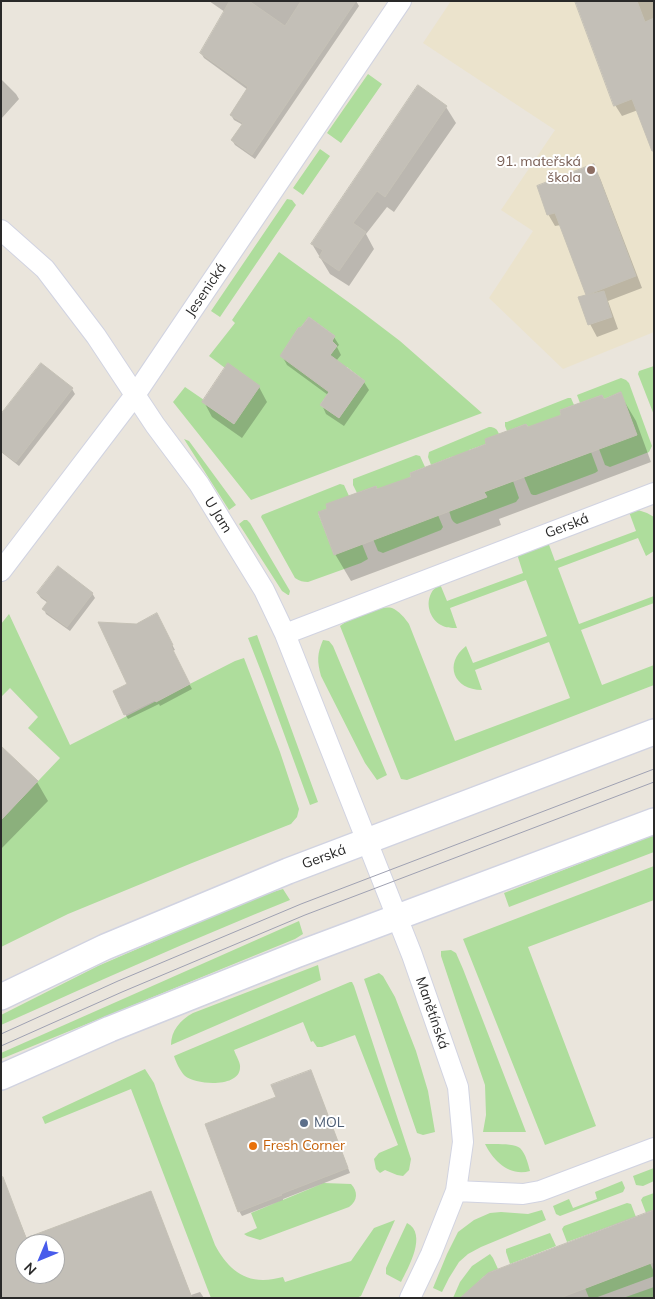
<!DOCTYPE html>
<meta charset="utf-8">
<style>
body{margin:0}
#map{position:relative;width:655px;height:1299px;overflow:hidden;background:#eae5dc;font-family:Mulish,sans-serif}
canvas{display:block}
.frame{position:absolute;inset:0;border:2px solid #292929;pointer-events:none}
.north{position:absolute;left:15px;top:1234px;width:50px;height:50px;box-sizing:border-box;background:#fff;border:1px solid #a9a9a9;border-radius:50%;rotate:225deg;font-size:14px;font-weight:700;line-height:20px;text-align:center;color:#292929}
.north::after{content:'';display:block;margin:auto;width:18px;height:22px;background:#485ceb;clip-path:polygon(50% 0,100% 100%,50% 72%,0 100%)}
</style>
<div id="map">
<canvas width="655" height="1299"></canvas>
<div class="frame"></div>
<div class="north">N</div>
</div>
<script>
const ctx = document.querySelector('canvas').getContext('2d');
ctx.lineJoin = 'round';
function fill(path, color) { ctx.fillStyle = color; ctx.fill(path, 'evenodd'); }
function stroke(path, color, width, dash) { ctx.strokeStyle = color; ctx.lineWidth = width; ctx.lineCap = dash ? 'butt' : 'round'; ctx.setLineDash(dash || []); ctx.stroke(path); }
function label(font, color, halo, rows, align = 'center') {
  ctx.font = font + ' Mulish,sans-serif'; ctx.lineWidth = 4; ctx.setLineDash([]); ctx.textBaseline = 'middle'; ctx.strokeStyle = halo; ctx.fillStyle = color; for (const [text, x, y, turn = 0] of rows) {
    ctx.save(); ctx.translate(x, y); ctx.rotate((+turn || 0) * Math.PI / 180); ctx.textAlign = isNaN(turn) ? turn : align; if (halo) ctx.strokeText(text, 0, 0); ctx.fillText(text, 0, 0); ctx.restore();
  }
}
fill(new Path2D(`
 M451,1H654V332L563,369L489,298L533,231L501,210L555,130L423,43Z`), '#ebe3cc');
fill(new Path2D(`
 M368,74L382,84L341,143L327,133Z
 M320,149L330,156L303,195L293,188Z
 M287,199L292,200L296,205L220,317L211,311Z
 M279,252L358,309L400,341L482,413L251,500L173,402L185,387L204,400L203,402L234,424L225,368L209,356L235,323L232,320ZM309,317L335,336L332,341L337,346L322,367L281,356L298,328L301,327ZM347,367L365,381L339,418L320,405Z
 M654,366V415L638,374L639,371Z
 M621,378L626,380L629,383L652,446L649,452L610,467L605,465L599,449L621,392L604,399L602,395L580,403L577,395Z
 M568,398H571L574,405L560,410L561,416L529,428L526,424L507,431L505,426V422H507Z
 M489,427C495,427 497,429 499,434L486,444L469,450L471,455L451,457L431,465L428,457L429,452Z
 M184,439L189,441L236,505L229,510Z
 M591,452L597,468L598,471L595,473L536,495H533L531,494L524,477Z
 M416,455L420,456L425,467L410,473L411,478L378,490L376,486L357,493L353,485V479Z
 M513,481L519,498L516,502L457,524C451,522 451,516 449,511L486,497L484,492Z
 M340,484L344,485L349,496L335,506L318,513L334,554L362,544L368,559L361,563L308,582C303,582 300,581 295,578L261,517L262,515Z
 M638,510L647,513L654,517V551L646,556L638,538L558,568L579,624L654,596V603L581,630L602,685L654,665V685L407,780L401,779L340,626C344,623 349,620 353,617C361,612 383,606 392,608C399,611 405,618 409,624L455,741L570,698L549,642L475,670L482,690C454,690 443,664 466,646L473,663L547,636L526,580L450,608L457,628C451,628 446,628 441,625C431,620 426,606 430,596C432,590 436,587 440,584L447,601L523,573L517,554L548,542L555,561L636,531L629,512Z
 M438,515L443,527L441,530L383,553L378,551L373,539Z
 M244,520H247L250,523L290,591L289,595H288L282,591L239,524Z
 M9,614L70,745L235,661L244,658L280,752L299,809L297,817L291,824L192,863L68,914L1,947V820L60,758L28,728L38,717L10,688L1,697V624Z
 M257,635L318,802L310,805L264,679L248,638Z
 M323,640L329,641L333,646L387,775L377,780L365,763L321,676C317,661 317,654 323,640Z
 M654,835V852L509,907L504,893Z
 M654,866V900L528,947L596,1126L545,1145L463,939Z
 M283,889L290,900C193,939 97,982 1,1025V1015L98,966L227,910L273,892Z
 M299,921L303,934L295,939L1,1059V1053Z
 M451,950L456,953L463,969L526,1132H483L486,1115L485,1085L457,1004L441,956V951Z
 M318,965L321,980L171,1045C171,1031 180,1020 193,1013Z
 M379,973L383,976L395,997L416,1051L428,1091L435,1132L423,1135L417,1133L364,979Z
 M350,982H352L354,986L411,1159L409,1170L403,1176L397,1175L385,1170L380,1173L376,1169L374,1159L379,1153L398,1145L355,1035L322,1047H317L313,1041L311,1042L303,1022L234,1050C236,1056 241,1063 240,1068C239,1088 196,1085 185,1076C180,1071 176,1062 174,1056Z
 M145,1069L154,1083L161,1103L215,1245C225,1264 240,1280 263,1280C270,1280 277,1278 283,1277L285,1282L351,1261L374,1228L395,1220L361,1296L356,1298H211L131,1089L45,1124L42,1117Z
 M485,1144C493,1144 515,1143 520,1148C526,1154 528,1164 530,1171C509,1177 493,1160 485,1144Z
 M654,1168V1181L643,1186L636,1185L633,1176Z
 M622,1181L625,1188L623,1192L560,1216L556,1214L553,1206L569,1199L573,1208L597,1199L595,1192Z
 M324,1183L351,1184C358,1191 358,1201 349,1207L260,1240L247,1236L244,1234L257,1228L251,1213Z
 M654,1193V1210L646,1213L641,1200L643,1197Z
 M627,1203L631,1204L636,1217L567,1242L562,1229L564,1226Z
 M542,1210L546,1220L481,1247L468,1254L459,1262L449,1278L442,1292L433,1288L447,1254L458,1232L474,1220L490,1213L501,1212L528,1214Z
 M407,1223C428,1234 408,1268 401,1282L386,1274V1268Z
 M550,1233L556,1246L510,1264L506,1252V1249Z
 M490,1254L493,1258L498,1269C482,1275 477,1282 470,1298H453L460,1282L472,1266Z
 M650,1263L654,1272V1276L652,1277L595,1298H589L585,1288Z
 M654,1287V1298H623Z`), '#aedd9c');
fill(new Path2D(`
 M209,1H356L359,6L255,159L235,145L232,140L243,125L234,120L231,115L248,90L204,58L201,53L225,12Z
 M576,1H654V153L638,110L622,116L615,105Z
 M1,79L16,94L19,99L1,119Z
 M418,87L446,107L456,123L394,212L387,207L366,234L374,249L349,286L330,274L312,244Z
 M593,166L600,178L642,288L608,301L618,329L597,337L590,324L588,296L561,225L555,226L548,214Z
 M334,337L339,345L337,347L341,355L336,361L364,382L369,390L344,426L326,414L322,405L328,395L287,365L282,356Z
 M259,387L267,402L242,438L212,417L204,402Z
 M72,389L75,394L19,466L1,452V416Z
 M620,394L636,421L651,462L499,519L501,525L351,581L335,554L377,490L394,485L528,428Z
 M92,593L95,598L70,631L46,614L44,609L48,603L41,598L38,594Z
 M156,615L175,650L172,651L192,689L160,706L159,704L128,719L125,714L136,625Z
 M1,747L37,782L48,801L1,849Z
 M311,1071L350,1173L283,1199V1200L242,1216L239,1211L277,1098Z
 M151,1193L191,1295L200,1292L204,1298H1L17,1215L27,1239ZM25,1244H55V1274H25Z
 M654,1211V1298H471Z`), '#0003');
const building = new Path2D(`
 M230,1H249L285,26L301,1H356L252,155L231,140L243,123L230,115L248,87L200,53Z
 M575,1H637L645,22L654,18V151H652L632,99L614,106Z
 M418,85L447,106L385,197L377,191L353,223L366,232L339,271L319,257L323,250L311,244Z
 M594,164L636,276L587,295L604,291L612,317L588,325L578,297L586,295L555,213L547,215L537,186Z
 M309,317L335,336L332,341L337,346L330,355L365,381L339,418L320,405L329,392L280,356L298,328L301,327Z
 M41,363L73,388L16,462L1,451V414Z
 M228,363L260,386L234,424L202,402Z
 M621,392L637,435L484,492L487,497L334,555L318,512L327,509L326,504L376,486L377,489L411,477L410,473L486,444L485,439L526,424L528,427L561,415L560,410L602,395L604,399Z
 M58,566L93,593L67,627L42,609L48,601L37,593Z
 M157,613L173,645L171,646L190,684L156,702L155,700L124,715L113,691L127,684L98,622L136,624Z
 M1,746L38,781L1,820Z
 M311,1070L348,1168L281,1194L282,1195L238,1212L205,1124L276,1097L271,1085Z
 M3,1177L26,1238L151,1191L192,1298H1V1178ZM25,1244H55V1274H25Z
 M654,1210V1262L560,1298H460L488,1273Z`);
fill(building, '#c3bfb7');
stroke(building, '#c5c1b6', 1);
const minor = new Path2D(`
 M1,230L45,269L96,336L155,425L199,484L264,590L285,634L412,955L458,1087L463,1142L456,1191L431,1254L410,1298
 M1,571L135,395L401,1
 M285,634L654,493
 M456,1191L523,1194L540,1191L654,1148`);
const tertiary = new Path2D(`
 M1,997L105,947L288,871L654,732
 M1,1077L110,1029L296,955L654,821`);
stroke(minor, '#d1d3e1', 22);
stroke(tertiary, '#d1d3e1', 28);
stroke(minor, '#fff', 20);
stroke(tertiary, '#fff', 25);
stroke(new Path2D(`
 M1,1034L118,981L301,904L654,769
 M1,1046L122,992L305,915L654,782`), '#9fa1b2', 1);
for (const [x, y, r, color] of [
 [591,170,5,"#8d6e63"],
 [304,1123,5,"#5c6f8a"],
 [253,1146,5,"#e8710a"]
]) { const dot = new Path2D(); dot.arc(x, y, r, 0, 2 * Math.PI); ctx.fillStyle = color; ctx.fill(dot); stroke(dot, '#fff', 2); }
label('14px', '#785e54', '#fff', [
 ["91. mateřská",581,162],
 ["škola",581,178]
], 'right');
label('14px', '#292929', '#fff', [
 ["Jesenická",206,290,-56],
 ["U Jam",218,515,58],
 ["Gerská",567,526,-21],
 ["Gerská",324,857,-20],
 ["Manětínská",432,1013,71]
]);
label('14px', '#4e5e75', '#fff', [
 ["MOL",314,1123]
], 'left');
label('14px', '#c56008', '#fff', [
 ["Fresh Corner",263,1146]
], 'left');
</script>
